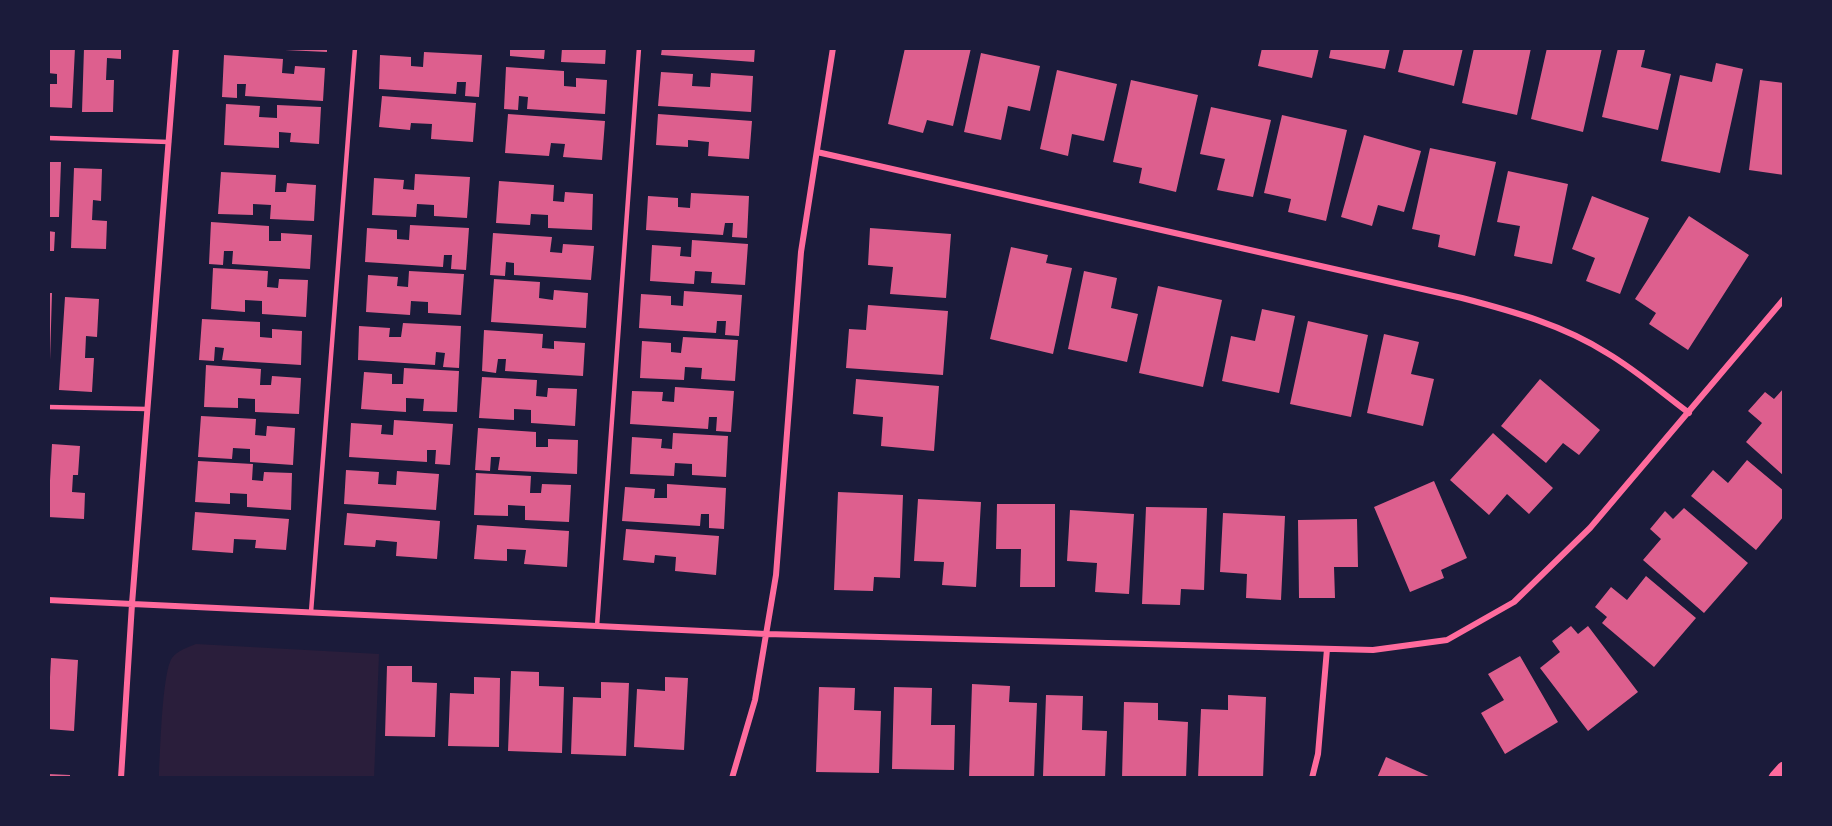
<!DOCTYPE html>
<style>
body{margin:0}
#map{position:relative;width:1832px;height:826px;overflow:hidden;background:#1b1b3a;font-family:Arial,sans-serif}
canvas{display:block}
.frame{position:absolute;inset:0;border:50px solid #1b1b3a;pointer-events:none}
</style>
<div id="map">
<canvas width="1832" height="826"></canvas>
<div class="frame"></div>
</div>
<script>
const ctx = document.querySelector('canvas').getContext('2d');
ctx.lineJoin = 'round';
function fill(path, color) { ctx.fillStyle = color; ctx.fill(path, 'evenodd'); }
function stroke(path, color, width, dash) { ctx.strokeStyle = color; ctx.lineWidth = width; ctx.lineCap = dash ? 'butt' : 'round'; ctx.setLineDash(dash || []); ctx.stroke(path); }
fill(new Path2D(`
 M196,644L379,654L374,778H159C160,757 162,672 172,658C177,651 188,647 196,644Z`), '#2a1e3b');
fill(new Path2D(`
 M48,48H75L72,108L48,107V84H57V74L48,73Z
 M84,48H121V59L107,58L106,80H114L113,112H82Z
 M285,48H327V52L285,50Z
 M510,48H545L544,59L510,56Z
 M562,48H606L605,64L561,62Z
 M662,48H755L754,62L661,55Z
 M905,48H971L953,126L927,120L923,133L888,124Z
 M1262,48H1319L1312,78L1258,66Z
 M1331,48H1390L1385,69L1329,58Z
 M1404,48H1463L1454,86L1398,72Z
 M1474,48H1531L1517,115L1462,103Z
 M1547,48H1602L1583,132L1531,119Z
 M1618,48L1645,50L1641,67L1671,74L1658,130L1602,117Z
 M424,52L482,55L479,97L465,96L466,82H457L456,94L379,89L380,55L411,57V66L423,67Z
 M981,53L1040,66L1030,111L1008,106L1001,140L964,132Z
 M224,55L283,59L282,73L294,74L295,66L325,68L323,101L245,96L246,84H237V98L222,97Z
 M1716,63L1743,69L1720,173L1661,161L1680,75L1712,82Z
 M506,67L564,71V86L576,87V78L607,80L605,114L527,109L528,97L519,96L518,110L504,109Z
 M1057,70L1117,84L1104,141L1072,134L1068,156L1040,149Z
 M661,72L693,74L692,86L710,87L711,73L753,76L751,112L658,106Z
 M1131,80L1198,95L1176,192L1139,183L1142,168L1113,162Z
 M1760,80L1784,83V175L1749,170Z
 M382,96L476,103L473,142L431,139L432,124L411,123L410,130L379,127Z
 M226,104L260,106L259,117L277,118V105L321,107L319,144L290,142L291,133L279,132V148L224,145Z
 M1211,107L1271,120L1253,197L1217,190L1225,159L1200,154Z
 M508,114L605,121L602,160L563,157L565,144L551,143L549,156L505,153Z
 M658,114L752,121L749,159L708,156L709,142L688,140V147L656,145Z
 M1282,115L1347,130L1326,221L1288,212L1291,199L1264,193Z
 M1364,135L1421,151L1404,212L1378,205L1372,226L1341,217Z
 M1430,148L1496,162L1475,256L1438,247L1440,235L1412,229Z
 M48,162H61L59,217H48Z
 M74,168L102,169L101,201L93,200L92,220L107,221L106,249L71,248Z
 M1508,171L1568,184L1552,264L1514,256L1520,226L1497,222Z
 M221,172L276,175L275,192H286L287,183L316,185L314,221L270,219L271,205L253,204V215L218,214Z
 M415,174L470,177L467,218L434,216V205L417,204L416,217L372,215L374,178L404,180L403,189L414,190Z
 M499,181L554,185L553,201L564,202L565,192L593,194L592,230L548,228V215L531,214L530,225L496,223Z
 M691,193L749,196L747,238L732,237L733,223H725L723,235L646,230L648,196L678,198V207L690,208Z
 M1592,196L1649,218L1620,294L1586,281L1595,258L1572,249Z
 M1689,216L1749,255L1688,350L1649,324L1656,313L1635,299Z
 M211,222L269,226V241H281V233L312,235L310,269L232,264L233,251H224L223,265L209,264Z
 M410,225L469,228L466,270L451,269L452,255H444L443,267L365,262L367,228L397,230V239L409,240Z
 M870,228L951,234L946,298L890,294L893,267L868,265Z
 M48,231L55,232L54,251H48Z
 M493,233L552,237L550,252L562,253L563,244L594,246L591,280L514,275V263L506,262L505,276L490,275Z
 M692,240L748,244L745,285L711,283L712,272L695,271L694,284L650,281L652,245L681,247L680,256L691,257Z
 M1011,247L1048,255L1046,263L1072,268L1053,354L990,339Z
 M213,268L268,271L267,287L278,288L279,279L308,280L306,317L262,314V301L245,300V312L211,309Z
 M409,271L464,274L461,315L428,313V302L411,301L410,315L366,312L368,275L398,277L397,286L408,287Z
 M1084,271L1117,278L1111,308L1138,314L1127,362L1068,349Z
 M494,279L540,282L539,298L553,300L554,290L588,293L586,328L491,322Z
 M1158,286L1222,300L1203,387L1139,373Z
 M684,291L742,295L739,336L725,335L726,321H717L716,333L639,328L641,294L671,296V305L683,306Z
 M48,293H52L50,360H48Z
 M65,297L99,299L97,337L86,336L85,358H94L92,392L59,390Z
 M868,305L948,311L943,375L846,368L849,329L866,330Z
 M1262,309L1295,316L1279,393L1222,381L1231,336L1255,341Z
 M202,319L260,322V337L272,338V329L302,331L301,365L222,360L224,348L215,347L214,361L199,360Z
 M1308,321L1368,335L1351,417L1290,404Z
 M403,323L461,326L459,368L443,367L445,353L436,352L435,365L358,360L359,326L390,328L389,337H401Z
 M484,330L543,334L542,348L554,349V341L585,343L583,376L505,371L506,359H498L496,373L482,371Z
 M1384,334L1419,342L1411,374L1434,379L1423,426L1367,413Z
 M683,337L738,340L735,381L701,379L702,368L685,367L684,380L640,378L642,341L671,343V352L681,353Z
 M206,365L261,369L260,385H271L272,376L301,378L299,414L255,412V399L238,398V408L204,407Z
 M404,368L459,371L457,412L423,411L424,399L406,398V412L361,409L364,372L392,374V384H403Z
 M482,377L537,380L536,396L547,397L548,388L577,389L575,426L531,423V410L514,409V420L479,418Z
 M856,379L939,386L934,451L881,446L883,417L853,414Z
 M1540,379L1600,430L1579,455L1563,443L1546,463L1501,426Z
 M675,387L734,391L731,432L716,431L717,417H709L708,429L630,424L632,391L663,392L662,401L674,402Z
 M1784,388V476L1746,442L1762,423L1748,411L1765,392L1774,399Z
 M201,416L256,419L255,435L266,436L267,426L295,428L293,465L250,462V449L233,448L232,459L198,457Z
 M394,420L453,424L450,465L435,464L436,450H427V462L349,457L351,423L382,425L381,434L393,435Z
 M478,428L536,432V447H548V439L578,440L577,474L498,470L500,457H491L490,471L475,470Z
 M673,433L728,436L726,477L692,475V464L675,463L674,476L630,474L632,437L662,439L661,448L672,449Z
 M1493,433L1553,488L1529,514L1507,494L1489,515L1450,480Z
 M52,444L80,446L78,475H73L72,492L85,493L84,519L48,517Z
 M1747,460L1784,491V516L1756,550L1691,496L1713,470L1728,483Z
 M198,461L253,464L252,480L263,481L264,472L292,473L291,510L247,507V494L230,493V504L195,502Z
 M346,470L379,472L378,484L396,485L397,471L439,474L436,510L344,504Z
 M476,473L531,476L530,493H541L542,484L571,485L569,522L525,520V506L508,505V516L474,515Z
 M1434,481L1467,558L1441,570L1444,578L1410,592L1374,507Z
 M667,484L726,488L724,529L709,528V514H701L700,526L622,521L625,487L655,489L654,498H667Z
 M838,492L903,495L900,578L874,577L873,591L834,590Z
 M918,499L981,502L976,587L942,585L944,562L914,561Z
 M997,504H1055V587H1020L1021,549H996Z
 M1146,507L1207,508L1204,590L1181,589L1180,605L1142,604Z
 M1684,508L1748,563L1704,613L1643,560L1661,539L1650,529L1665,511L1673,519Z
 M1070,510L1134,514L1129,594L1095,592L1097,563L1067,561Z
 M195,512L289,519L286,550L255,548L256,540L234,539L233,553L192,550Z
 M347,513L440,521L437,559L396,556L397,542L376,540L375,547L344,545Z
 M1223,513L1285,516L1281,600L1246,598L1247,574L1220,572Z
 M1357,519L1358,567H1334L1335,598H1299L1298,520Z
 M477,525L569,531L567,567L524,564L526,550L507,549V561L474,559Z
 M626,529L719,536L716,575L675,571L676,557L655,555L654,563L623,560Z
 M1646,576L1696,618L1654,667L1602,623L1607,617L1595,607L1611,587L1627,600Z
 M1571,626L1578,634L1588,626L1638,692L1588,731L1540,668L1560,652L1552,641Z
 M1520,656L1558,722L1505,754L1481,713L1504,700L1488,674Z
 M51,658L78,660L74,731L48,729V677H50Z
 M387,666H412V682L437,683L435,737L385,736Z
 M511,671L539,672V686L564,687L562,753L508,751Z
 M474,677L500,678L499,747L448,746L450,693L474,694Z
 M665,677L688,678L684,750L634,747L637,689L665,691Z
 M601,682L629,683L626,756L571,754L573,697L601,698Z
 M972,684L1010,686L1009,702L1037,703L1034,778H969Z
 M819,687L855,688L854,710L881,711L879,773L816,772Z
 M894,687L932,688L931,725H955L954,770L892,769Z
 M1046,695L1083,696L1082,730L1107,731L1105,778L1043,776Z
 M1228,695L1266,697L1263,778H1198L1201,709L1228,710Z
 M1124,702L1158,703V720L1188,722L1186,778H1122Z
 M1386,757L1433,778H1377Z
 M48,774L70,775V778H48Z`), '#dd5f8e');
stroke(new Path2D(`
 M48,138L169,142
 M48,407L147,409
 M311,612L355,48
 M597,626L639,48`), '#ff6b9d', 4.5);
stroke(new Path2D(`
 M817,152L1462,298C1512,311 1563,325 1607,353C1636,370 1662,393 1689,413
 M48,600L766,634L1373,650L1447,640L1514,602L1590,528L1784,299
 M121,778L132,604L176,48
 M732,778L755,700L776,575L801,252L833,48
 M1312,778L1318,754L1327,649`), '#ff6b9d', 6);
stroke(new Path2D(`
 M1776,778L1784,769`), '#ff6b9d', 15);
</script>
